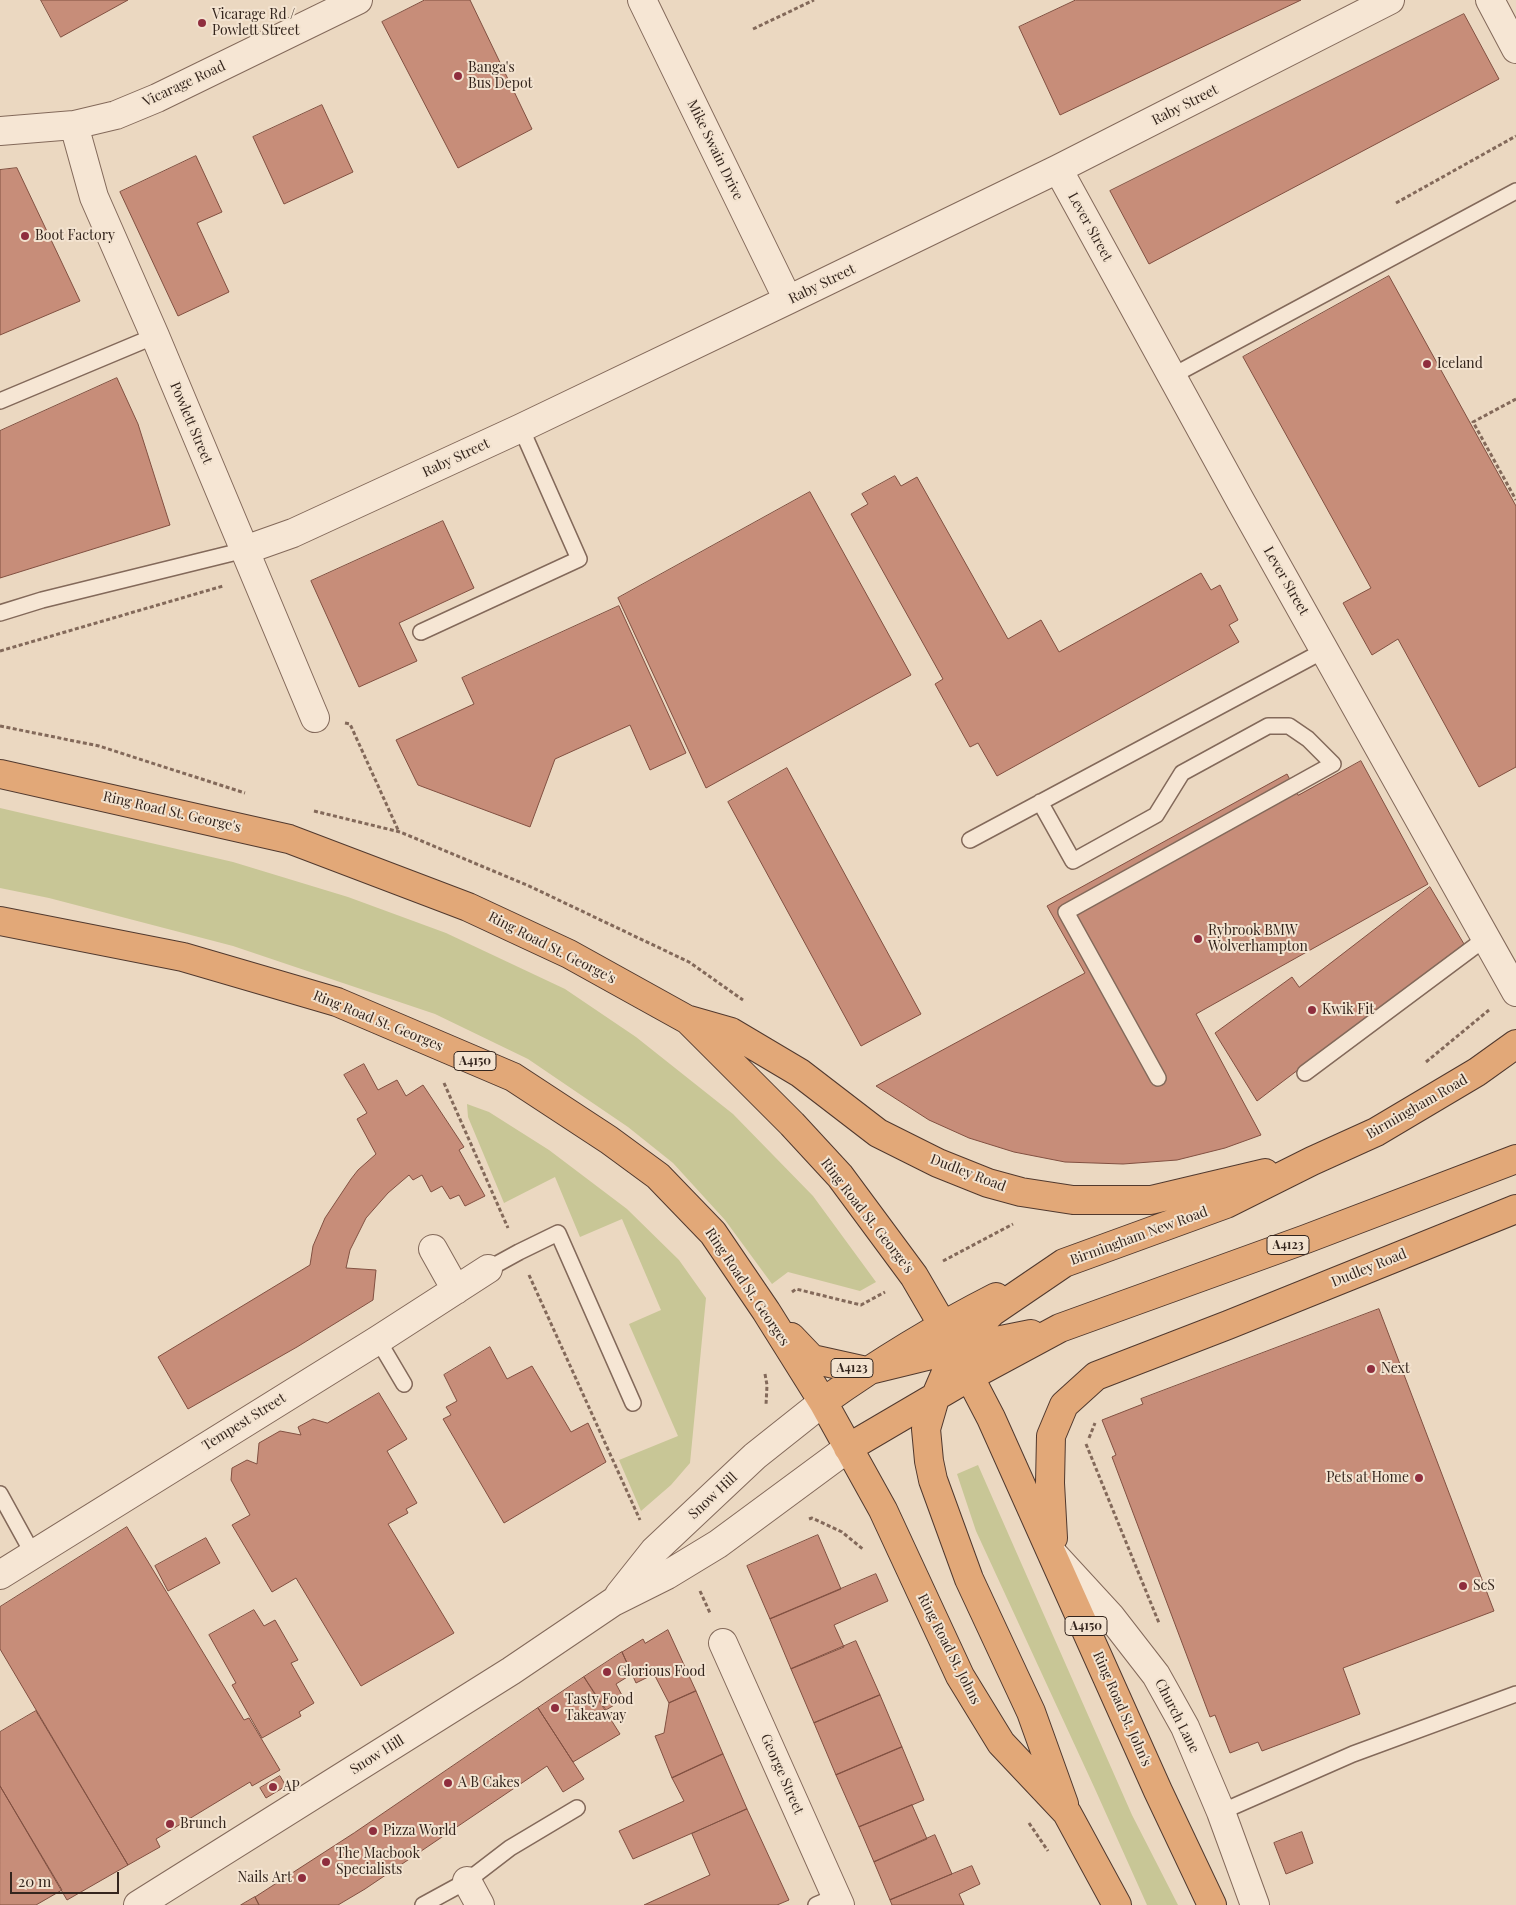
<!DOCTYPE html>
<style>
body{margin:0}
#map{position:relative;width:1516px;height:1905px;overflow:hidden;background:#ebd8c1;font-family:"Playfair Display",serif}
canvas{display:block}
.scale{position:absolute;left:10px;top:1872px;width:109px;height:22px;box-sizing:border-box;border:2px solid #34251d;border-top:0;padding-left:6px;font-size:15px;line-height:18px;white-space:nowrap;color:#34251d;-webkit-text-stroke:4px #f3e3d0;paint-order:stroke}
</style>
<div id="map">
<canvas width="1516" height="1905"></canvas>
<div class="scale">20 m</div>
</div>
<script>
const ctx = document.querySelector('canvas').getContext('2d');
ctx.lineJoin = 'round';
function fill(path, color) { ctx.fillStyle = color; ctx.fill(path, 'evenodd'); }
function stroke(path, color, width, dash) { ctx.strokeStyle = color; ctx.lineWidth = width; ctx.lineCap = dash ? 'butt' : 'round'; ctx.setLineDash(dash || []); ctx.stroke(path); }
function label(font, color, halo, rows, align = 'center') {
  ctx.font = font + ' "Playfair Display",serif'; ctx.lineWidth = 4; ctx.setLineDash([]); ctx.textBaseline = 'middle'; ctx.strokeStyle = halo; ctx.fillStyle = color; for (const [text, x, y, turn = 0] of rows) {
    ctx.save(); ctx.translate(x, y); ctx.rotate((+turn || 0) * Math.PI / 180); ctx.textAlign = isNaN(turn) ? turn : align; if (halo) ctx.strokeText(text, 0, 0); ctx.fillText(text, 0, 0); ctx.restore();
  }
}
fill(new Path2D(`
 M0,808L233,862L348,897L446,933L565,989L636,1037L733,1114L813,1196L876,1282L860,1291L788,1272L772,1284L725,1220L673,1163L628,1127L528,1059L435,1014L233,946L49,898L0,888Z
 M467,1104L489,1112L549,1150L627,1209L679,1260L706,1298L690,1463L671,1485L641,1511L619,1460L678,1436L629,1324L661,1310L622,1219L580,1237L555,1177L504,1203L468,1117Z
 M978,1465L1132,1815L1178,1905H1147L1095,1789L976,1531L957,1474Z`), '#c8c696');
const building = new Path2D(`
 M41,0H128L61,37Z
 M425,0H470L532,129L458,168L382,22Z
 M1076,0H1301L1060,115L1019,27Z
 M1464,14L1499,79L1149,264L1110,191Z
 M322,105L353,172L284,204L253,137Z
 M196,156L222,212L197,223L229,292L178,316L120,192Z
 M17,168L80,301L0,335V170Z
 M1389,276L1516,506V767L1479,787L1398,639L1372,655L1343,603L1371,588L1243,357Z
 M117,378L138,424L170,525L0,578V431Z
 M895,476L901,486L917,477L1008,639L1041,620L1059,652L1201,573L1211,590L1220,585L1238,620L1229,625L1239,642L997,776L978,743L970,747L935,684L943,679L851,514L868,504L862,494Z
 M810,492L911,675L706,788L618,598Z
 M443,521L474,588L399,623L417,661L359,687L311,581Z
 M619,606L686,753L650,770L630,725L555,759L530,827L418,785L396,740L474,704L462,678Z
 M1361,761L1428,884L1196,1014L1261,1135L1225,1148L1177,1160L1123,1164L1065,1162L1014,1152L969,1138L929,1120L876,1086L1085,973L1047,906L1287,774L1298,795Z
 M787,768L921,1014L861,1046L728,802Z
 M1430,887L1464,944L1257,1101L1215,1033L1292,977L1299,987Z
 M364,1064L378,1090L397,1080L406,1096L423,1085L464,1147L459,1150L485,1196L465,1206L459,1195L450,1199L442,1186L431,1192L422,1175L413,1180L409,1175L388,1193L366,1218L350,1250L346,1268L376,1270L373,1300L297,1347L188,1409L158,1357L310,1265L313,1246L325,1218L351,1179L358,1170L376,1154L357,1119L367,1113L344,1075Z
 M1379,1309L1494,1611L1343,1668L1360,1714L1262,1751L1258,1742L1230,1753L1215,1715L1210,1717L1112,1457L1116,1455L1102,1420L1143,1404L1141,1399Z
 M490,1347L507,1379L532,1366L571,1432L588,1423L606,1462L504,1523L443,1419L451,1415L446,1407L457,1401L444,1375Z
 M379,1393L407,1439L387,1451L417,1503L406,1509L408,1513L388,1524L454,1633L361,1686L296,1578L272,1592L232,1525L250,1515L231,1480L232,1468L247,1460L257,1464L259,1443L280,1431L301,1435L298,1427L313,1419L327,1423Z
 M127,1527L244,1720L249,1718L280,1770L252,1786L250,1782L156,1839L160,1847L128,1865L0,1649V1607Z
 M818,1535L841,1589L770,1619L747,1566Z
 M206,1538L220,1563L168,1591L155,1566Z
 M876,1574L888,1601L834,1625L844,1647L791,1669L770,1619Z
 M254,1610L264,1626L275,1620L298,1660L291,1663L314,1703L299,1712L301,1716L262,1738L232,1685L236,1683L209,1635Z
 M668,1630L696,1691L669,1703L654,1674L636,1683L622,1652L643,1639L645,1643Z
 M856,1641L880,1695L814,1723L791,1669Z
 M622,1652L632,1674L616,1684L624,1699L606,1710L584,1677Z
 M584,1677L620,1734L573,1762L538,1708Z
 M696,1691L723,1754L672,1778L655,1736L664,1733L669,1703Z
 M880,1695L902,1747L836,1775L814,1723Z
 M538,1708L584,1779L563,1792L547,1766L365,1889L338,1905H259L255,1897L354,1833Z
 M36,1711L128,1865L67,1900L0,1786V1732Z
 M902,1747L924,1800L859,1827L836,1775Z
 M723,1754L747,1809L633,1859L619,1831L684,1801L672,1778Z
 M280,1776L286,1786L266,1798L260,1788Z
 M0,1786L62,1890L36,1905H0Z
 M912,1805L927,1839L874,1862L859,1827Z
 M747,1809L789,1900L777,1905H644L710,1875L692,1834Z
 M1302,1832L1313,1863L1286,1874L1274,1843Z
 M935,1835L952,1874L890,1900L874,1862Z
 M972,1866L980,1884L959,1894L964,1905H892L890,1900Z
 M255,1897L259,1905H241Z`);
fill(building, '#c78d79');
stroke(building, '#815041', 1);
const service = new Path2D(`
 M1172,376L1516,191
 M0,401L155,336
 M0,613L42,600L245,550
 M421,632L579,559L521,428
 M1040,802L1073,861L1156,815L1182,773L1268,726H1289L1308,739L1333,764L1066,912L1158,1078
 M970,840L1325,650
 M1305,1073L1486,938
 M488,1269L519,1252L558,1233L633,1403
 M378,1340L404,1384
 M0,1494L33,1554
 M1221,1812L1353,1754L1516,1694
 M423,1905L467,1881L510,1848L577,1808
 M816,1905L837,1896`);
const minor = new Path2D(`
 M642,0L788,300
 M1490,0L1516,49
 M74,125L94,197L155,336L315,718
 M0,131L74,125L116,115L157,98L358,0
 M1058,169L1240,500L1516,992
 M245,550L293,533L521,428L788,300L1058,169L1390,0
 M433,1249L456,1290
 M1054,1555L1111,1617L1156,1675L1185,1727L1221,1812L1255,1905
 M0,1575L378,1340L488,1269
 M619,1595L654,1551L755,1456L823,1402
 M723,1643L840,1905
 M467,1881L480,1905
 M138,1905L511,1671L613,1602L667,1575L718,1544L848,1448`);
const trunk = new Path2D(`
 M0,774L289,839L468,907L569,954L688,1020L792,1124L840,1176L914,1276L942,1324L991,1418L1158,1791L1212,1905
 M0,921L183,957L337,1002L513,1077L609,1140L658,1176L713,1233L766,1311L823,1402L883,1510L960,1676L1001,1743L1067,1813L1117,1905
 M689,1020L731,1032L800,1073L878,1133L938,1163L988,1183L1021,1192L1073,1200H1151L1265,1173
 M791,1337L812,1359L866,1371L956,1349L1031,1334
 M823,1402C878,1363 935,1328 996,1297
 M848,1448L969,1377L1060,1328L1306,1239L1516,1159
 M1053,1538L1050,1483L1051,1436L1064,1405L1096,1376L1228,1325L1516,1209
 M1064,1804L1031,1712L969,1579L933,1480L929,1461L926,1429L935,1398L956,1349L992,1312L1064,1263L1226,1204L1312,1161L1376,1132L1477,1072L1516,1044`);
stroke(service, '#83695a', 18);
stroke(minor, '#83695a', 30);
stroke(trunk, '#51392e', 30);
stroke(new Path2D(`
 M753,29L814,0
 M1396,203L1516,136
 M1516,399L1473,422L1516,500
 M0,651L223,586
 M345,723L350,724L399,832
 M0,726L99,746L245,793
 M314,811L400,832L527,885L689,962L743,1000
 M1426,1062L1489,1010
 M444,1083L508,1228
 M943,1261L1013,1224
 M529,1275L640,1520
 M792,1292L796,1289L861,1305L885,1292
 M765,1374L767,1385L766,1405
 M1089,1438L1095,1423
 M1086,1444L1159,1623
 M809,1519L812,1518L842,1532L864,1550
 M700,1591L710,1613
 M1029,1823L1048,1851`), '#83695a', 3, [4, 2.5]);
stroke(service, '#f6e6d4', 15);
stroke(minor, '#f6e6d4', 28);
stroke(trunk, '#e2a878', 28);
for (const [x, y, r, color] of [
 [202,23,5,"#8f2e3e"],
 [458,76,5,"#8f2e3e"],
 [25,236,5,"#8f2e3e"],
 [1427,364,5,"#8f2e3e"],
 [1198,939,5,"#8f2e3e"],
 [1312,1010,5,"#8f2e3e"],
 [1371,1369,5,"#8f2e3e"],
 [1419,1478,5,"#8f2e3e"],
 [1463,1586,5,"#8f2e3e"],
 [607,1672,5,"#8f2e3e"],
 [555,1708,5,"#8f2e3e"],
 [448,1783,5,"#8f2e3e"],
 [273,1787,5,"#8f2e3e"],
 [170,1824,5,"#8f2e3e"],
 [373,1831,5,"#8f2e3e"],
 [326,1862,5,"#8f2e3e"],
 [302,1878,5,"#8f2e3e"]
]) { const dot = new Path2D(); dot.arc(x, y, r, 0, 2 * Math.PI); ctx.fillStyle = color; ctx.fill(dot); stroke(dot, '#f3e3d0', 2); }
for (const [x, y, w] of [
 [475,1061,42],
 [1288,1245,42],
 [852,1368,42],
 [1086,1626,42]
]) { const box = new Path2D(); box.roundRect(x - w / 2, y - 9.5, w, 19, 4); ctx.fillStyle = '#f3e3d0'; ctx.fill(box); stroke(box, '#34251d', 1); }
label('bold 12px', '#34251d', null, [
 ["A4150",475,1061],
 ["A4123",1288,1245],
 ["A4123",852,1368],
 ["A4150",1086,1626]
]);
label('14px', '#34251d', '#f3e3d0', [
 ["Vicarage Rd /",212,15],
 ["Powlett Street",212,31],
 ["Banga's",468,68],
 ["Bus Depot",468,84],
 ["Boot Factory",35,236],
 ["Iceland",1437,364],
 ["Rybrook BMW",1208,931],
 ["Wolverhampton",1208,947],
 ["Kwik Fit",1322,1010],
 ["Next",1381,1369],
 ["Pets at Home",1409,1478,"right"],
 ["ScS",1473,1586],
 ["Glorious Food",617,1672],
 ["Tasty Food",565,1700],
 ["Takeaway",565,1716],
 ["A B Cakes",458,1783],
 ["AP",283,1787],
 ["Brunch",180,1824],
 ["Pizza World",383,1831],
 ["The Macbook",336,1854],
 ["Specialists",336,1870],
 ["Nails Art",292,1878,"right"]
], 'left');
label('14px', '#34251d', '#f3e3d0', [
 ["Vicarage Road",184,84,-25],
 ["Raby Street",1185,105,-27],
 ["Mike Swain Drive",715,150,64],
 ["Lever Street",1090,227,61],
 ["Raby Street",822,284,-26],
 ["Powlett Street",191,423,67],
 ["Raby Street",456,458,-25],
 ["Lever Street",1286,581,60],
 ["Ring Road St. George's",172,812,13],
 ["Ring Road St. George's",552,948,27],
 ["Ring Road St. Georges",378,1021,22],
 ["Birmingham Road",1417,1107,-30],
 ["Dudley Road",968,1173,21],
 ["Ring Road St. George's",867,1216,52],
 ["Birmingham New Road",1139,1236,-20],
 ["Dudley Road",1369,1268,-22],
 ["Ring Road St. Georges",747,1287,56],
 ["Tempest Street",244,1422,-32],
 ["Snow Hill",713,1496,-43],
 ["Ring Road St. Johns",949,1649,63],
 ["Ring Road St. John's",1122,1709,66],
 ["Church Lane",1177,1716,63],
 ["Snow Hill",377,1755,-32],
 ["George Street",782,1774,66]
]);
</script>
